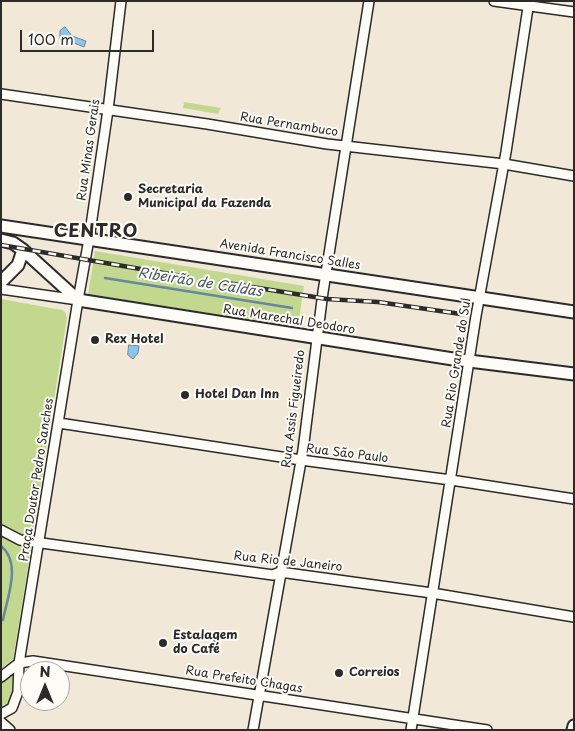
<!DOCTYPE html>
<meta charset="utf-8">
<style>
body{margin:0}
#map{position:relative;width:575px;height:731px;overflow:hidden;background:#f2e8d7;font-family:"Playpen Sans",sans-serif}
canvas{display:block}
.frame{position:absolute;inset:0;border:2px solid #2b2b2b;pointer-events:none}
.north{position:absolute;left:20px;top:661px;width:50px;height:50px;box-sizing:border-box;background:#fdfcf7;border:1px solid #a9a8a5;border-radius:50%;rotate:0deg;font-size:14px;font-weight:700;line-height:20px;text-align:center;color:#2b2b2b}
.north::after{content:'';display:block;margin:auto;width:18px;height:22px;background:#2b2b2b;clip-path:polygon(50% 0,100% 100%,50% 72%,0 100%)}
.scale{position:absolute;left:20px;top:30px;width:134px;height:22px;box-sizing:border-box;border:2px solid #2b2b2b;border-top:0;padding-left:6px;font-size:15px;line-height:18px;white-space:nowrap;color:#2b2b2b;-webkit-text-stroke:4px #fdfcf7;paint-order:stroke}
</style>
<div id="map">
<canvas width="575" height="731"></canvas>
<div class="frame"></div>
<div class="north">N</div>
<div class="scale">100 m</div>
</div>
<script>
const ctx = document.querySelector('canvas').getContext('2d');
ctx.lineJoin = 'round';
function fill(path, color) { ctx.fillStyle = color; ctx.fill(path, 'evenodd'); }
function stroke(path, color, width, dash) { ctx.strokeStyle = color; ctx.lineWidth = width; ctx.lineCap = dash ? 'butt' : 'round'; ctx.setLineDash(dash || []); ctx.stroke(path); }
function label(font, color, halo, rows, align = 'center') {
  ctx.font = font + ' "Playpen Sans",sans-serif'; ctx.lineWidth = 4; ctx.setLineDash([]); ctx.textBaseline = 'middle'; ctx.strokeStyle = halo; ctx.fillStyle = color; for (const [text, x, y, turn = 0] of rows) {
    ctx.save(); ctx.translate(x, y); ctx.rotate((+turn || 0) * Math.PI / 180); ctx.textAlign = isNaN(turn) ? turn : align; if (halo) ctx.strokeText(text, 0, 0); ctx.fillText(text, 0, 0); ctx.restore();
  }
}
fill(new Path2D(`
 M184,102L221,108L218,114L183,108Z
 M95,251L304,286L298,326L88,295Z
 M1,299L62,310L65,312L67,318L33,533L27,538L17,535L1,525Z
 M1,534L19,546L31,548L13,659L1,669Z
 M14,675L13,696L10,702L1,706V681Z`), '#c1d88e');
const water = new Path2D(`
 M65,27L72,36L86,41L84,47L69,41H62L60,38V31Z
 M129,345L139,346L138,353L133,359L128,355Z`);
fill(water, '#8ec4ec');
stroke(water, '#66879f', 1);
stroke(new Path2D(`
 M105,278L292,308
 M1,546C22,563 7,598 3,620`), '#66879f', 2.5);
const minor = new Path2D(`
 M494,1L574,12
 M1,94L207,124L327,144L504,164L574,176
 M1,289L78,300
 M59,423L301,460L451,480L574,499
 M1,530L20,540L273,575L280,572L432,593L574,617
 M1,677L19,663L33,661L487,730
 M1,714L12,708L18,692L19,663L78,300L89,239L108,110L121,1
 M1,722L10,730
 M253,730L303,450L323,292L369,1
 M411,730L476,316L506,152L529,1`);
const major = new Path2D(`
 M1,226L574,312
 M1,240L13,243L23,250L78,300L453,359L574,374
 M1,282L18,265L23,250
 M573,730L574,726`);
stroke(minor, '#2b2b2b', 12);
stroke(major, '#2b2b2b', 15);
stroke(minor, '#fdfcf7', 9);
stroke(major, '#fdfcf7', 11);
const rail = new Path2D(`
 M1,245L187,277
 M221,282L327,299L378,302L461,314`);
stroke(rail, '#2b2b2b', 4.5);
stroke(rail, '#fdfcf7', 2.5, [8]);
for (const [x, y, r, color] of [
 [128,197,5,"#2b2b2b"],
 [95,340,5,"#2b2b2b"],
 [185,395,5,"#2b2b2b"],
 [163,643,5,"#2b2b2b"],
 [339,673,5,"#2b2b2b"]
]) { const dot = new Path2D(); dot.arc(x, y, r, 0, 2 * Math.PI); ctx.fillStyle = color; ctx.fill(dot); stroke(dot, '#fdfcf7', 2); }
label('12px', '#2b2b2b', '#fdfcf7', [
 ["Rua Pernambuco",289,125,9],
 ["Rua Minas Gerais",89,150,-82],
 ["Avenida Francisco Salles",290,255,9],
 ["Rua Marechal Deodoro",289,320,9],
 ["Rua Rio Grande do Sul",457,363,-81],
 ["Rua Assis Figueiredo",294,409,-83],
 ["Rua São Paulo",347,454,7],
 ["Praça Doutor Pedro Sanches",37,480,-81],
 ["Rua Rio de Janeiro",288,562,6],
 ["Rua Prefeito Chagas",244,680,9]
]);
label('bold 12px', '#2b2b2b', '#fdfcf7', [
 ["Secretaria",138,190],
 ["Municipal da Fazenda",138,204],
 ["Rex Hotel",105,340],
 ["Hotel Dan Inn",195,395],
 ["Estalagem",173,636],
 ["do Café",173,650],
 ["Correios",349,673]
], 'left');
label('italic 14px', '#495965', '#fdfcf7', [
 ["Ribeirão de Caldas",200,283,9]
]);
ctx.letterSpacing = '1px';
label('bold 18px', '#2b2b2b', '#fdfcf7', [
 ["CENTRO",96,232]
]);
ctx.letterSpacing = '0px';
</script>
